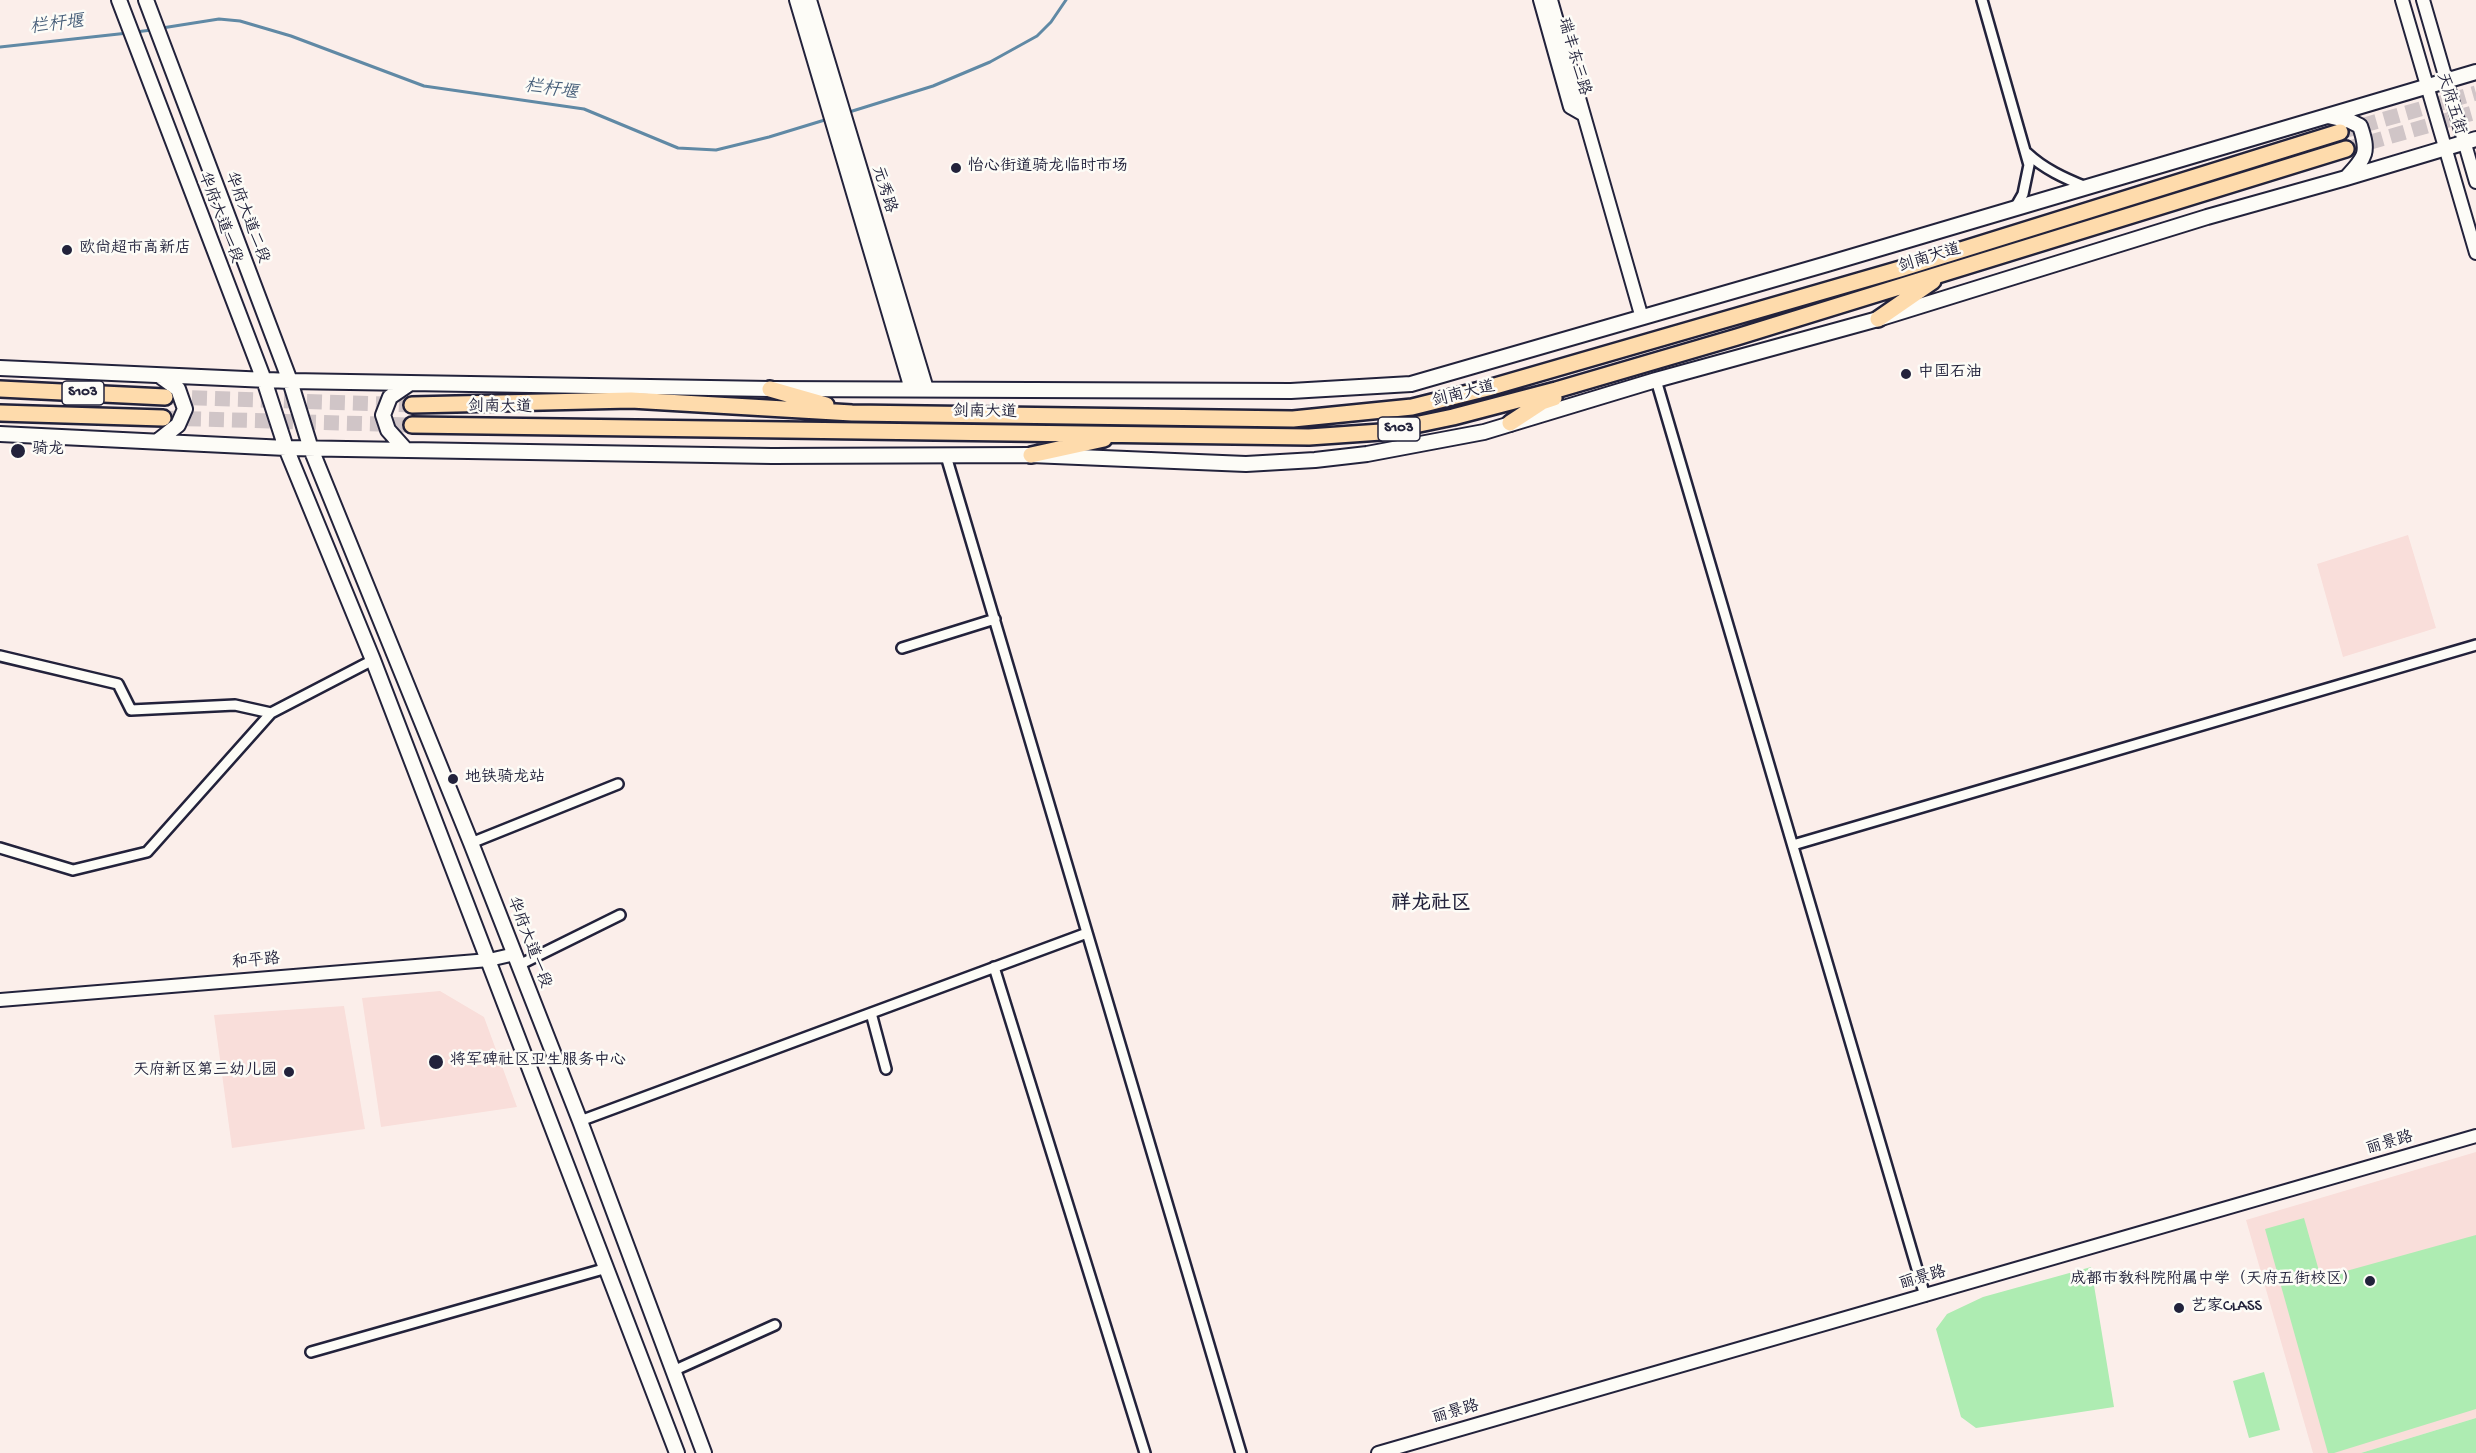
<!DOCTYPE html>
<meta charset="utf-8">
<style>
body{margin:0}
canvas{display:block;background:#fbeeea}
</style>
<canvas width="2476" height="1453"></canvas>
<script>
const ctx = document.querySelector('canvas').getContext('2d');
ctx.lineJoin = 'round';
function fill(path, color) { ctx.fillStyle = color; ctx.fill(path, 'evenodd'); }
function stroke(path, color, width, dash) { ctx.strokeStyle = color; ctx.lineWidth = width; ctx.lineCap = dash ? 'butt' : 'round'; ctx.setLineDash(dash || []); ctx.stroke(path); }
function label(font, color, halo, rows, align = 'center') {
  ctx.font = font + ' "Gochi Hand","LXGW WenKai TC",sans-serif'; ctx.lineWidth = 5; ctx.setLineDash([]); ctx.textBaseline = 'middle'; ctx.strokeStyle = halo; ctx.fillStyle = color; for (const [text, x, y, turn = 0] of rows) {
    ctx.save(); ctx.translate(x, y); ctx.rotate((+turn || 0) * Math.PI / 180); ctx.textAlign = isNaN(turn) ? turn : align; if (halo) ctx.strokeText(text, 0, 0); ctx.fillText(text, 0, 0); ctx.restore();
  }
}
fill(new Path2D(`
 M2408,535L2436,628L2343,657L2317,564Z
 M440,991L484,1017L517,1107L381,1127L362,998Z
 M344,1006L365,1129L232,1148L214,1015Z
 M2476,1152V1418L2361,1453H2313L2246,1220Z`), '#f9deda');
fill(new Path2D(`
 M2304,1218L2321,1278L2476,1235V1409L2334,1453H2328L2265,1229Z
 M2091,1267L2114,1407L1976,1428L1961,1417L1936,1329L1947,1314L1983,1297Z
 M2264,1372L2280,1430L2249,1438L2233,1381Z
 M2476,1418V1453H2361Z`), '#aeecb2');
stroke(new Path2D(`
 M162,28L219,19L240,21L291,36L424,86L584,109L678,148L716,150L769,137L828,119
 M135,32L152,30
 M0,47L128,33
 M846,113L933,86L990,62L1037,36L1051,22L1066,0`), '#6089a5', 3);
stroke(new Path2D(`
 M2340,132L2476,93
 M2346,149L2476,112
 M169,397L412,405
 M163,418L412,425`), '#d0c5c7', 15, [15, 8]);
const minor = new Path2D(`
 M1982,0L2029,165L2023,194L2015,208
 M2027,153C2044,169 2064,178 2086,187
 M1656,380L1925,1296
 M946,456L1241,1453
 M902,648L995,619
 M0,656L118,684L131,710L235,705L271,713
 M471,843L618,784
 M1793,845L2476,645
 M0,848L73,870L147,852L271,713L373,660
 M519,965L620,915
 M994,967L1145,1453
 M871,1013L886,1069
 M580,1121L1087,933
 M311,1352L607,1268
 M673,1371L775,1325`);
const tertiary = new Path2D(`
 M1540,0L1570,107L1584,115
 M1551,0L1642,318
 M2402,0L2476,253
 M2423,0L2476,182
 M0,1000L489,960L515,954
 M1378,1453L2476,1136`);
const secondary = new Path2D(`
 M119,0L264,380L286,448L373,660L677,1453
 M146,0L290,381L311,449L471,843L580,1121L704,1453
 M797,0L912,389
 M809,0L926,389
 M2328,116L2350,121L2360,126C2369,152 2366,157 2347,177
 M0,368L290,381L770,389L1291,391L1411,384L1827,264L2476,72
 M0,434L286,448L772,456L1031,455L1246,464L1315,460L1367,454L1484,432L1656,380L1878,319L2207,217L2346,178L2476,139
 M159,440L178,425L185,409L178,389L160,376
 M405,449L388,430L383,415L390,397L409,384`);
const trunk = new Path2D(`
 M1878,319L1933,281
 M0,389L165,397
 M770,389L826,405
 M412,405L631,400L852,413L1293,419L1412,407L1488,388L1900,269L2340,132
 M0,413L163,418
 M1510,423L1542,402L1554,398
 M412,425L1309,437L1381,432L1453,417L1556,390L1737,337L2346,149
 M1031,455L1104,439`);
stroke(minor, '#22223b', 14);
stroke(tertiary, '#22223b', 16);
stroke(secondary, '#22223b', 18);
stroke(trunk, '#22223b', 20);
stroke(minor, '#fdfcf7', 9);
stroke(tertiary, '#fdfcf7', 12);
stroke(secondary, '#fdfcf7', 14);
stroke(trunk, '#fedbac', 15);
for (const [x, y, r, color] of [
 [956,168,6,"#22223b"],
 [67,250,6,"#22223b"],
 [1906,374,6,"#22223b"],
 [18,451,8,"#22223b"],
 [453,779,6,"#22223b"],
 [436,1062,8,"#22223b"],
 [289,1072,6,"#22223b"],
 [2370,1281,6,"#22223b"],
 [2179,1308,6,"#22223b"]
]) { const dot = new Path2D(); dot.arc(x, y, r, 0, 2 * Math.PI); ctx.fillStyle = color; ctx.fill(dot); stroke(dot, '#fdfcf7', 2); }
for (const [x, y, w] of [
 [83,393,42],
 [1399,429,42]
]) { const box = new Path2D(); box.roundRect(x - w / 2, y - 12, w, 24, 4.5); ctx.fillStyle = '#fdfcf7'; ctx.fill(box); stroke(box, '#22223b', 1.5); }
label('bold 15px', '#22223b', null, [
 ["S103",83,393],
 ["S103",1399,429]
]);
label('16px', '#22223b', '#fdfcf7', [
 ["瑞丰东三路",1573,57,74],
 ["天府五街",2450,104,72],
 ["元秀路",883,190,73],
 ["华府大道一段",219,218,69],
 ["华府大道二段",246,218,69],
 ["剑南大道",1930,259,-17],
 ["剑南大道",1464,395,-14],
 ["剑南大道",500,408,1],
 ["剑南大道",985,413,1],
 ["华府大道一段",528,943,69],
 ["和平路",256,962,-5],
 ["丽景路",2390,1144,-16],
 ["丽景路",1923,1279,-16],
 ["丽景路",1456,1413,-16]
]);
label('16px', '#22223b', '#fdfcf7', [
 ["怡心街道骑龙临时市场",968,168],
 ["欧尚超市高新店",79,250],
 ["中国石油",1918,374],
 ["骑龙",32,451],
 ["地铁骑龙站",465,779],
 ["将军碑社区卫生服务中心",450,1062],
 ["天府新区第三幼儿园",277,1072,"right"],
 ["成都市教科院附属中学（天府五街校区）",2358,1281,"right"],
 ["艺家CLASS",2191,1308]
], 'left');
label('italic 18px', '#465e79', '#fdfcf7', [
 ["栏杆堰",57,26,-7],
 ["栏杆堰",551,91,8]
]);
label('bold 20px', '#22223b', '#fdfcf7', [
 ["祥龙社区",1431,905]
]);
</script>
